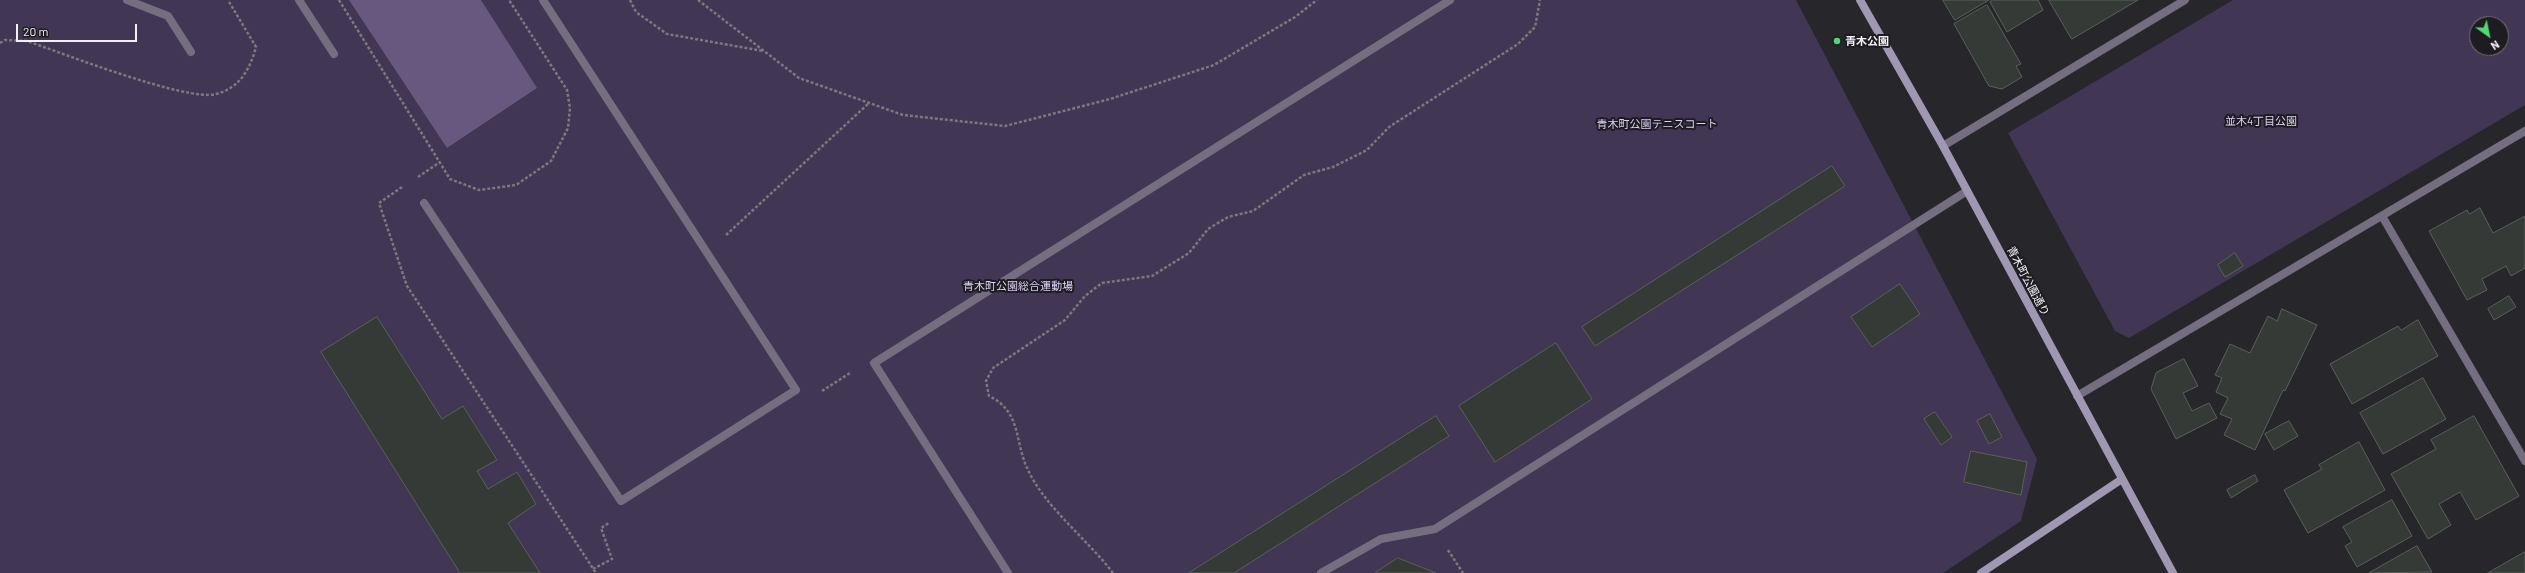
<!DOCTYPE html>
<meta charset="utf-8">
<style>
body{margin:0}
#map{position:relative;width:2525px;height:573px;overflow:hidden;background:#27262b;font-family:Barlow,sans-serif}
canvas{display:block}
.north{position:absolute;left:2469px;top:16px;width:40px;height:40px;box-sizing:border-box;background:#1e1c21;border:1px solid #737176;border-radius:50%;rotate:147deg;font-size:11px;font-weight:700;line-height:16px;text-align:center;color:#f2f1f5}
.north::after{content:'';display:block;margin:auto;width:14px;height:18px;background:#53d673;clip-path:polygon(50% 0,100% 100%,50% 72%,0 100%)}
.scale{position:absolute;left:16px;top:24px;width:121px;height:18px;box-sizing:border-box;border:2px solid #f2f1f5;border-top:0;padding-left:5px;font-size:12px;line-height:14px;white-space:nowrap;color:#f2f1f5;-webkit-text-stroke:3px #1e1c21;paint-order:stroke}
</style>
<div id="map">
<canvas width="2525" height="573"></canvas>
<div class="north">N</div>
<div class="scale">20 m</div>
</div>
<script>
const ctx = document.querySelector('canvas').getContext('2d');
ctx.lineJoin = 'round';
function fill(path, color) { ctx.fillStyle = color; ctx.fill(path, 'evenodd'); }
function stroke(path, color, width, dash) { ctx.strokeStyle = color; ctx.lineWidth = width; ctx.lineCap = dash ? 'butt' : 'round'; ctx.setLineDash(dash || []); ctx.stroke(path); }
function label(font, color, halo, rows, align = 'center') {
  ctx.font = font + ' Barlow,"Noto Sans JP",sans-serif'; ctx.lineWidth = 4; ctx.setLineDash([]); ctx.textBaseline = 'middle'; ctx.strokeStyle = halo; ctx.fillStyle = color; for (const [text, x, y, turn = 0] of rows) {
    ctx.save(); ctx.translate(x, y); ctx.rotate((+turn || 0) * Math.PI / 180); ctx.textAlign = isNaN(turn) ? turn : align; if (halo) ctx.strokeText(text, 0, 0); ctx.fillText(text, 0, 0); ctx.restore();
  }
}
fill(new Path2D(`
 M0,0H1796L2037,459L2021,521L1943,573H0Z
 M2233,0H2525V105L2129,338L2115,331L2008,133ZM2477,24H2501V48H2477Z`), '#413654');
fill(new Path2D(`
 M349,0H481L537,88L447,148Z`), '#66587f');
const building = new Path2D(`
 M1943,0H1989L1955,20Z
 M1993,0H2038L2043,10L2007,32L1990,2Z
 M2049,0H2138L2072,39Z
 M1987,5L2021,64L2016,66L2022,77L2002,89L1989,86L1954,24Z
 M1832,166L1845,186L1595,346L1582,327Z
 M2480,208L2493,233L2525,216V268L2511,276L2506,266L2482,279L2487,290L2467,300L2429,231L2467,210L2469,214Z
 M2235,253L2243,266L2225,277L2218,265Z
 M1900,284L1920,314L1872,347L1851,317Z
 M2509,296L2516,307L2494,320L2488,309Z
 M2282,309L2317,325L2285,391L2283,390L2255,450L2224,435L2232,419L2220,414L2228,398L2216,392L2222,378L2215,375L2230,344L2250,353L2268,316L2277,321Z
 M377,317L442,419L463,406L497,460L477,471L488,489L517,472L536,504L508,523L540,573H460L321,352Z
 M2418,320L2438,356L2352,404L2330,364L2398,326L2401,330Z
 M1556,343L1592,399L1495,462L1459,406Z
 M2184,359L2198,386L2183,393L2192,411L2209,403L2217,418L2176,439L2151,389L2156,373Z
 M2423,378L2446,419L2383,454L2360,413Z
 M1935,412L1952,437L1941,445L1924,419Z
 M1990,414L2002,437L1989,444L1977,421Z
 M1436,416L1449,436L1234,573H1189Z
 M2474,416L2519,496L2476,520L2460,492L2439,504L2451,525L2428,539L2391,474L2436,449L2431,440Z
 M2289,421L2298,436L2274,450L2265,434Z
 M2359,442L2385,490L2308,533L2284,490L2322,469L2319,465Z
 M1971,451L2027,462L2021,495L1964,482Z
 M2255,475L2258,481L2231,498L2227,490Z
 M2392,500L2412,536L2357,567L2345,546L2352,542L2343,527Z
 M2417,546L2432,572L2369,573Z
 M2525,552V573H2488Z
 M1398,558L1436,573H1375Z`);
fill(building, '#353a36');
stroke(building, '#5a605b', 1);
stroke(new Path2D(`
 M339,0L450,179L479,190L516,185L551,161L568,128L570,108L567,90L509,0
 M630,0L636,12L667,34L763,51
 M698,0L799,78L903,115L1005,126L1110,99L1214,65L1295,17L1317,0
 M0,43L5,40L27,41C62,53 187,102 216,94C240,88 250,69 256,47L228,0
 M418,177L440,162
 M402,187L379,203L407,286L596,573
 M726,235L869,103
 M822,391L850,373
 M1448,550L1463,573
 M593,569L612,559L601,528L609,523
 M1113,573C1088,540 1045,507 1028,470C1014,441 1022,412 989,396L986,381L993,368L1065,320L1085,296L1102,283L1152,276L1189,253L1208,229L1228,217L1253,211L1304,175L1333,167L1367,150L1389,127L1518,44L1535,27L1540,0`), '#7a797d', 2.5, [3, 2]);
stroke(new Path2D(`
 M127,0L168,16L191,52
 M299,0L334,54
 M424,203L621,501L796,390L543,0
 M1008,573L874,363L1450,0
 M1321,573L1381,539L1435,529L1967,191`), '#746e80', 8);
stroke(new Path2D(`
 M1943,146L2185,0
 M2382,216L2525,461
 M2077,396L2525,131`), '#746e80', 8);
stroke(new Path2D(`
 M1860,0L1943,146L2173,573
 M1981,573L2122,479`), '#a097b3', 8);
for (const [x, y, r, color] of [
 [1837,41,4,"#53d673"]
]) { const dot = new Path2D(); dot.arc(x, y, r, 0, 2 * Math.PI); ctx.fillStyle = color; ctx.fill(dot); stroke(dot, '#1e1c21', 1.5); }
label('bold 11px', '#f2f1f5', '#1e1c21', [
 ["青木公園",1845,41]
], 'left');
label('11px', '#dccff6', '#1e1c21', [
 ["並木4丁目公園",2261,121],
 ["青木町公園テニスコート",1657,124],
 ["青木町公園総合運動場",1018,286]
]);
label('11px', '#f2f1f5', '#1e1c21', [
 ["青木町公園通り",2028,281,62]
]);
</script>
